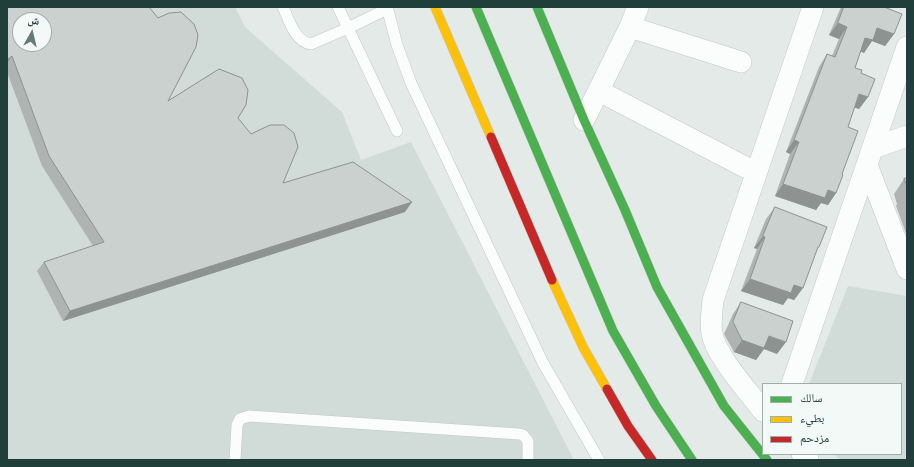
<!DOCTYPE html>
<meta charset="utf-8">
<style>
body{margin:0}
#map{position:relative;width:914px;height:467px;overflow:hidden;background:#e4eae8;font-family:"Varela Round","Noto Naskh Arabic",sans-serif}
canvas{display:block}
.frame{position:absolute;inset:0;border:8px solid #203f3a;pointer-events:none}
.legend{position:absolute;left:762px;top:383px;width:140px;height:72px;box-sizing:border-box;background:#f2f9f6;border:1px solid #9eafab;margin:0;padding:5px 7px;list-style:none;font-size:12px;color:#203f3a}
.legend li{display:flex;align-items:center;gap:8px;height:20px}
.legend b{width:20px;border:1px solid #9eafab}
.north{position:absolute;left:12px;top:12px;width:40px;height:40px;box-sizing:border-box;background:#f2f9f6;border:1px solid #9eafab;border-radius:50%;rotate:8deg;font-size:11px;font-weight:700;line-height:16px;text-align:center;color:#203f3a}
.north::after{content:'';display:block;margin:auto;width:14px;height:18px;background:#657b77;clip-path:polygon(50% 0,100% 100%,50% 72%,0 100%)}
</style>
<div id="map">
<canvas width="914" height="467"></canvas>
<div class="frame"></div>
<ul class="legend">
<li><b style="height:5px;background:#4caf50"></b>سالك</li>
<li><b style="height:5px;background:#ffc107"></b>بطيء</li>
<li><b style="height:5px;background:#c62828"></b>مزدحم</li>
</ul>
<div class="north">ش</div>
</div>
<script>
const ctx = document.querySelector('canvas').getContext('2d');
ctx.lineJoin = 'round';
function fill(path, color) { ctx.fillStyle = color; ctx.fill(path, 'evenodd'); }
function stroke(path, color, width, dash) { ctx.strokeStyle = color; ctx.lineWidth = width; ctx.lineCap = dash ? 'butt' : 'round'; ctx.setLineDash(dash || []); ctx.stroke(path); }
fill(new Path2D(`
 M7,7H235L245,27L342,112L361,160L411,142L574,460H7ZM20,20H44V44H20Z
 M848,286L907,296V460H840L834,454H901V384H809Z`), '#d1dcd8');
const lane = new Path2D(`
 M283,7C289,20 295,42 311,44L348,28L387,9
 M338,7L397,131
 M387,7L397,45L411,83L543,363L599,460
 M235,460L237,425L240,419L249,416L519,434L523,435L528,441V460`);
const street = new Path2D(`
 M630,27L741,62
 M599,91L745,167
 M584,120L630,27L638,7
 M873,148L907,136
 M867,165L907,269
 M792,384L907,47
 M763,411C749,392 716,356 712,334C710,322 712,312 713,300L813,7
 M802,454L808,460`);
const fast = new Path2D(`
 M476,7L613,331L656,406L692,460
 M537,7L584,120L625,210L657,287L724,406L767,460`);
const slow = new Path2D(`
 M435,7L491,137
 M552,280L583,347L607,389`);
const jam = new Path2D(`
 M491,137L552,280
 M607,389L628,426L652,460`);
stroke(lane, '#c1c7c5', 12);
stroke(street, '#c1c7c5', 22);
stroke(fast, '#bfc7c5', 10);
stroke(slow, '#bfc7c5', 10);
stroke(jam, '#bfc7c5', 10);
stroke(lane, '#fbfcfc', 11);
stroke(street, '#fbfcfc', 21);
stroke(fast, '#4caf50', 9);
stroke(slow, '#ffc107', 9);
stroke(jam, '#c62828', 9);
fill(new Path2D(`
 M7,7L168,101L238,118L283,183L405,212L63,321L37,271L44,262L93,246L42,166L7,72Z
 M841,7H884L894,34L885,46L872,41L864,53L861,51L855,68L861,73L868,97L859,109L854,107L848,127L842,174L836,193L828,205L821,203L816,210L775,196L790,154L786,152L819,67L827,54L832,56L839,39L829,35Z
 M907,178V236L896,206L897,204L894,194L904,179Z
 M775,207L816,251L803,288L794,300L788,298L783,305L741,291L757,249L754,248L766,219Z
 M741,302L777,354L764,349L756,360L734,352L724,334L733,314Z`), '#afb4b2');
fill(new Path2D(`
 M838,23L847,27L839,39L829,35Z
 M877,28L894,34L885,46L872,41L864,53L857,50L865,38Z
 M12,56L7,63V60Z
 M859,94L868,97L859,109L850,106Z
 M794,140L799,142L790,154L786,152Z
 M783,184L828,190L836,193L828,205L821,203L816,210L775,196Z
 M412,202L405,212L63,321L70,311Z
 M763,236L765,237L757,249L754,248Z
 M750,279L794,285L803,288L794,300L788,298L783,305L741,291Z
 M769,336L786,342L777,354L764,349L756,360L734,352L742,340Z`), '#8e9291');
const building = new Path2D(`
 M7,7H149L158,18L169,13L181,12L194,24L198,35L196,47L168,101L219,69L242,78L248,90L246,105L238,118L251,134L270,125H284L294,133L298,147L283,183L353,162L412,202L70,311L44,262L104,242L49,156L12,56L7,60ZM20,20H44V44H20Z
 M844,7H884L902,14L894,34L877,28L873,40L865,38L855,68L862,70L861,73L875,79L868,97L859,94L848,127L858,131L842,174L843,175L836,193L828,190L825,198L783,184L799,142L794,140L827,54L835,57L847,27L838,23Z
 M907,178V185L904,179Z
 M775,207L827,227L819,247H818L803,288L794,285L791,293L750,279L765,237L763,236Z
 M741,302L793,321L786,342L769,336L764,348L742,340L733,322Z`);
fill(building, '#cbd1cf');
stroke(building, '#8e9291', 1);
</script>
